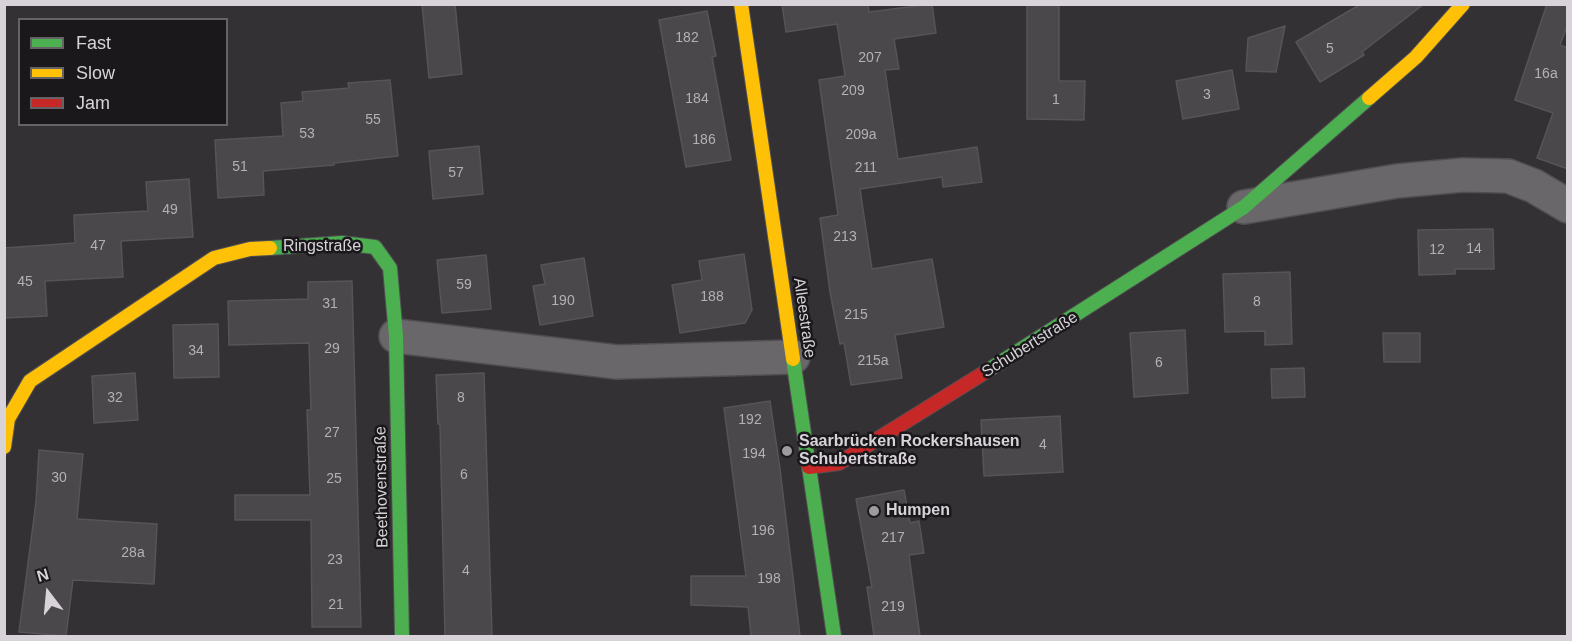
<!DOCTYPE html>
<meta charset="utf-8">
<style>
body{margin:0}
#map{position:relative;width:1572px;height:641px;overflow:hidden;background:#343135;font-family:Arial,sans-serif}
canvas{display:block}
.frame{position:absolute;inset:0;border:6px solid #d7d3d8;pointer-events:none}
.legend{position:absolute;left:18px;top:18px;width:210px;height:108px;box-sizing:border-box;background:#1b181c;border:2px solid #666367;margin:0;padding:8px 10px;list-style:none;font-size:18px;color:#d7d3d8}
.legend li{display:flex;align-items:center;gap:12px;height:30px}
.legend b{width:30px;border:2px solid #666367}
.north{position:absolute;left:18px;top:563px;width:60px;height:60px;-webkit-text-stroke:4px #1b181c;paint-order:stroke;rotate:344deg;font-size:16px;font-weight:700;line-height:24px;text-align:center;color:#d7d3d8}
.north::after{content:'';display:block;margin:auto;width:21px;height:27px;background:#d7d3d8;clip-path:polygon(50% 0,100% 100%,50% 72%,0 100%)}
</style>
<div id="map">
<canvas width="1572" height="641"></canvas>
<div class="frame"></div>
<ul class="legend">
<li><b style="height:8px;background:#4caf50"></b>Fast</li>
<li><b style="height:8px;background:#ffc107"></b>Slow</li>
<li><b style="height:8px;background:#c62828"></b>Jam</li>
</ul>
<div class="north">N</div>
</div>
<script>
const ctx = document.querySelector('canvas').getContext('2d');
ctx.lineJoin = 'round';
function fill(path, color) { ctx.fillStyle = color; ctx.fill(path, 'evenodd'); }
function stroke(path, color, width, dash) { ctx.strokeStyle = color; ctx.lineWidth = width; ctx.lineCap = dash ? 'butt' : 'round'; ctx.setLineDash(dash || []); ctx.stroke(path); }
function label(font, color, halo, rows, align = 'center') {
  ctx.font = font + ' Arial,sans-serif'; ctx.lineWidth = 5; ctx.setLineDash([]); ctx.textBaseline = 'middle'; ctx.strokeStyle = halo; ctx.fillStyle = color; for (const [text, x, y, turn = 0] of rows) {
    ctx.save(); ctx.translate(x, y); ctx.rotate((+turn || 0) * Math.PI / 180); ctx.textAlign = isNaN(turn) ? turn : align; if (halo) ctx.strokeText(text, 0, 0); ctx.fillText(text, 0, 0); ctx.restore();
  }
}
const building = new Path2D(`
 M422,4H455L462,74L429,78Z
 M782,4H868L869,12L932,4L936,33L894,39L899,69L885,70L898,159L977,147L982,182L943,187L942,177L860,189L872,269L932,259L944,327L895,335L902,378L851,385L844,343L840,344L830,292L820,218L838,215L819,80L845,76L837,24L786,32Z
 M1027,4H1059V81H1085L1084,120L1027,119Z
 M1361,4H1424L1362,52L1364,55L1320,82L1296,42Z
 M1547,4H1568V24L1560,45L1568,48V169L1537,158L1553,113L1515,100Z
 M707,11L716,56L712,57L731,160L686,167L659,20Z
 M1285,26L1276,72L1246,71L1248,38Z
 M1232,70L1239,109L1183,119L1176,81Z
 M390,80L398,156L334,163V165L263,171L264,195L218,198L215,140L283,136L281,103L303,101L302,92L349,88L348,83Z
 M479,146L483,194L433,199L429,151Z
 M189,179L193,237L121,241L123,277L45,281L47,316L4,318V248L75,243L74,215L148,211L146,182Z
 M1493,229L1494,269H1455V274L1419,275L1418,230Z
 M744,254L752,310L745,323L680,333L672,285L702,280L699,261Z
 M486,255L491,309L442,313L437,260Z
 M584,258L593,316L540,325L533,286L545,284L541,265Z
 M1290,272L1292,344L1265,345V331L1225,332L1223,274Z
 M352,281L361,627H312L311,520H235V495H310L307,410H311L309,343L229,345L228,301L308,299V282Z
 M218,324L219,377L174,378L173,325Z
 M1185,330L1188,393L1134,397L1130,333Z
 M1383,333H1420V362H1384Z
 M1304,368L1305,397L1272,398L1271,369Z
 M135,373L138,420L94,423L92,376Z
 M484,373L492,636H445L440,424H438L436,375Z
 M770,401L780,469L800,636H751L748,607L691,605V576H746L724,408Z
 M1060,416L1063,472L984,476L981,420Z
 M39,450L83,454L77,519L157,524L154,584L73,580L66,636L19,632L36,502Z
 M904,490L910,523L919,521L924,553L909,555L920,636H874L867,587H872L856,499Z`);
fill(building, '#4a484b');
stroke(building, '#575458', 1.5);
const street = new Path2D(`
 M1244,207L1397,181L1463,175L1508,176L1534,186L1568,206
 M396,336L617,362L793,357`);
const fast = new Path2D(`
 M270,248L342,243L375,247L390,268L396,336L402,636
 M793,359L834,636
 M987,371L1244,207L1369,98`);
const slow = new Path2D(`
 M741,4L793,359
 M1369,98L1416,57L1463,4
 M4,447L8,419L30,381L214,258L250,249L270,248`);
const jam = new Path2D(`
 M809,467L839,463L987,371`);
stroke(street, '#504e51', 36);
stroke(fast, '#504e51', 16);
stroke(slow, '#504e51', 16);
stroke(jam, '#504e51', 16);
stroke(street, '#6a676a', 33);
stroke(fast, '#4caf50', 14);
stroke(slow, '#ffc107', 14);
stroke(jam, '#c62828', 14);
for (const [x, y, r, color] of [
 [787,451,6,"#9e9a9f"],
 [874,511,6,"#9e9a9f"]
]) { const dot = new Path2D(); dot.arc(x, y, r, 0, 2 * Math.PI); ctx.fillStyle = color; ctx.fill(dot); stroke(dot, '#1b181c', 2); }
label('14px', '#b4b0b5', null, [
 ["182",687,38],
 ["5",1330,49],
 ["207",870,58],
 ["16a",1546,74],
 ["209",853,91],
 ["3",1207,95],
 ["184",697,99],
 ["1",1056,100],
 ["55",373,120],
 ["53",307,134],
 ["209a",861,135],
 ["186",704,140],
 ["51",240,167],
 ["211",866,168],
 ["57",456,173],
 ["49",170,210],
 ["213",845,237],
 ["47",98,246],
 ["14",1474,249],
 ["12",1437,250],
 ["45",25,282],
 ["59",464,285],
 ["188",712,297],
 ["190",563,301],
 ["8",1257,302],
 ["31",330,304],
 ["215",856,315],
 ["29",332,349],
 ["34",196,351],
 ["215a",873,361],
 ["6",1159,363],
 ["32",115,398],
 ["8",461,398],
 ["192",750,420],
 ["27",332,433],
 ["4",1043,445],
 ["194",754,454],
 ["6",464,475],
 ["30",59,478],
 ["25",334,479],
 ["196",763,531],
 ["217",893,538],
 ["28a",133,553],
 ["23",335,560],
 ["4",466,571],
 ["198",769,579],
 ["21",336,605],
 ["219",893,607]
]);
label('16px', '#d7d3d8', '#1b181c', [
 ["Ringstraße",322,247],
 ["Alleestraße",804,318,82],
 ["Schubertstraße",1030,345,-32],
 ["Beethovenstraße",382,487,-91]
]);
label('bold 16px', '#d7d3d8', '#1b181c', [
 ["Saarbrücken Rockershausen",799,442],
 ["Schubertstraße",799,460],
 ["Humpen",886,511]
], 'left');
</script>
